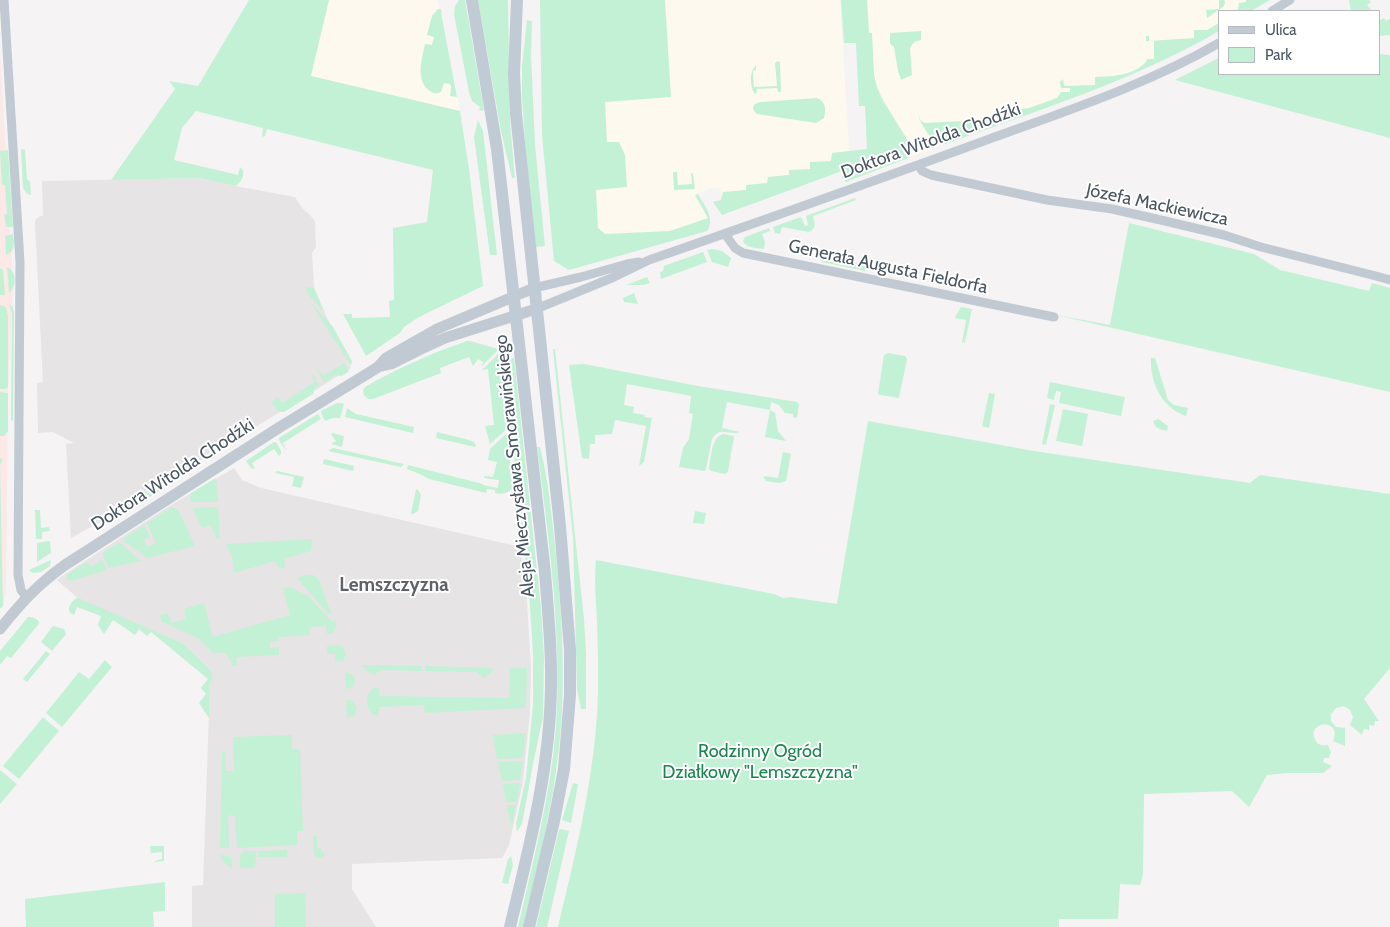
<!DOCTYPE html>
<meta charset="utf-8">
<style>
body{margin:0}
#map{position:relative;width:1390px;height:927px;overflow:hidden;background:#f5f3f3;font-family:Cabin,sans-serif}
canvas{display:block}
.legend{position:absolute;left:1218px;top:10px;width:162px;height:65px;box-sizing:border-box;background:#fff;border:1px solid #b7bbc0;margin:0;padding:6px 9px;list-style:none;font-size:15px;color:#4a5661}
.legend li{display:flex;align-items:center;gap:10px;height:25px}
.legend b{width:25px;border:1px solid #b7bbc0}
</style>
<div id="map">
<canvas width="1390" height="927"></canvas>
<ul class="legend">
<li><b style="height:6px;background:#c1cbd6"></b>Ulica</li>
<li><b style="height:14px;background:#c3f1d5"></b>Park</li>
</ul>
</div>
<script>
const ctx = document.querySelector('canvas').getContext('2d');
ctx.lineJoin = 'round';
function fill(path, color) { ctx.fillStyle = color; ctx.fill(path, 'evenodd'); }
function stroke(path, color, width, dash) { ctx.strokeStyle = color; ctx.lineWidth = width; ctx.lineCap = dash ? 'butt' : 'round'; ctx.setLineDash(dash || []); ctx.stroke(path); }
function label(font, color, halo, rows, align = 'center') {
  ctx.font = font + ' Cabin,sans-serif'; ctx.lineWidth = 4; ctx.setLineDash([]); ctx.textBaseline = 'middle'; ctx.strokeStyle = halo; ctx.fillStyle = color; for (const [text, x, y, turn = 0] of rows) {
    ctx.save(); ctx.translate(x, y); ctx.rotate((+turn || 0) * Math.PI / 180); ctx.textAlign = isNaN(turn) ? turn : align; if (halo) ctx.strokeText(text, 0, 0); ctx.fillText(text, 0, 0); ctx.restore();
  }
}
fill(new Path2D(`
 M329,0H438L460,111L310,76Z
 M580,0H840L850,163L724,209L720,188L708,189L695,196L708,218L626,246L594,249Z
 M867,0H1265L1246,11H1219V27L1195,41L1122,76L1095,77V85L1064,86L1063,79L1060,82L1061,88H1070L1071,92L1061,94L1057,98L908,158L911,152L877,87L874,75L872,33H869Z`), '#fdf9ef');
fill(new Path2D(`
 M199,178L235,186L295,197L303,209L309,214L315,221L316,247L312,253L314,288L320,303L351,368L194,465L178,473L127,507L71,538L66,444L74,443L53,432L38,433L37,383L43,382L35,223L36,219L43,215L42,181Z
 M234,468L242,480L261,488L521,547L527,602L531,666L530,711L523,782L509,845L502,858L352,864V889L376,927H192V886L203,885L210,684L213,677L184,644L80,600L57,580L62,576L171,505Z`), '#e6e4e5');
fill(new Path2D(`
 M0,52L13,281L8,387L6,591L3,606L0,609Z`), '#fce8e6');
fill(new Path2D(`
 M249,0H329L311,76L460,111L469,169L483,286L419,317L404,327L400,333L366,356L343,314H352V318L390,317L389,301L394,300L393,228L427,222L433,170L267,129L265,136L263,137L262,135L263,128L196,111L182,128L174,160L238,175L240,167L243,170C244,177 241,183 235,186L199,178L111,180L175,89L169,81L198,86Z
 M459,0H465L484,110L483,111L479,110L480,107L472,101L469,92L454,14L455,6Z
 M478,0H508L510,123L515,178H512L501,131Z
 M540,0H665L671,97L605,102L607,142H619L625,155L627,187L596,190L598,228L605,234L670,231L708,218L695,195L698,194C704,205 716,219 707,231L569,270L554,261L542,135Z
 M841,0H867L869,33H872L874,75L877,87L882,99L910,144L911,152L908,158L846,182L842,178V171L722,215L713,202L721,200L723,192L746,190V185L767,183L768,177L789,175V170L810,169V162L831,161L832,153L867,149L865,106H859L856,43H844Z
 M1219,0H1224L1225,2L1224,6L1207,18L1206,10L1219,9Z
 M1246,0H1270L1251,11H1236L1238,9L1239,3L1246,2Z
 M1349,0H1369L1371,2L1367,5L1372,11H1351Z
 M438,9H441L442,18L457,97L450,96L451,87L450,84L444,83L441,92C436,94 434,94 430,91C415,81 422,59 425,44L432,45L434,37L427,35L432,16Z
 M1384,18L1386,21L1390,18V35L1379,36V21Z
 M527,20L532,21L531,55L535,145L545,246L536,247L526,155L522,97V66Z
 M1219,23V31C1133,81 1038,110 946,144C942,144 940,145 937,143C930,139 919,121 918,114L921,121L925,123L999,119V111L1029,108L1057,98L1061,92H1070V88H1061L1060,82L1063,79L1064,86L1095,85V77C1113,76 1133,76 1146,62L1147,59H1154V41H1146V36H1149V41L1194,38V30H1207Z
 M921,31V40L914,42L910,48L912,75L901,80L898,71L894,47L890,44V33Z
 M1379,54L1390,55V138L1175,80L1219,58V74H1379Z
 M778,61L780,62L781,92H778L777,88L757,89L756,94L754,93C750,86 749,71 756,65V70L753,71L754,87L777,86L775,63Z
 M817,98C826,101 826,110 824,118L816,123L757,114L754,111L753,107L755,104L760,102Z
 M478,120L483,131L497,255H490L474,137Z
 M21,149L25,150L27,179L30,182L31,195L27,194L23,188Z
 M8,150L13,227H6L4,215L7,214L5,185H2L0,151Z
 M673,172H677L678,185L692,184L691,173L693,174L695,189L674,190Z
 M855,198L856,200L813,216C815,223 817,228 809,232L782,227L780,234L775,233L773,227L801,217L805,226L808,225L806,216Z
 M1129,223L1254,254L1280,270L1369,291L1372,283L1390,288V392L1056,315L1110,325Z
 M769,228L770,231L762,234L765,242L764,249C757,248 745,248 743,241L745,237Z
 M13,234C14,243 16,251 6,255L5,236Z
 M712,249L722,251L731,258L728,267L712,262L707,250Z
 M703,252L707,262L661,279L660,272L663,271L664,266Z
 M820,256L867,265L865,271L822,262L820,259Z
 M7,267C17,272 17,286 9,293Z
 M0,268L3,270L5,295H0Z
 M647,277L650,283L643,285H626Z
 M306,287L314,288L325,313L308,294Z
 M634,293L638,304L624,302L623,298Z
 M311,303L333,327L352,361L351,366Z
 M9,304L12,306L14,312L13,421L11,420L12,313Z
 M0,305L6,307L8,316V387L6,389H0Z
 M961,307L972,309L965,342L962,343L966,320L955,318V317Z
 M467,341H470L495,348L497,349V351L481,367L483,362L478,359L473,366L469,357L440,368L441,373L373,399H368L364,395L363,390L365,387C398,368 432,353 467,341Z
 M553,349H555L584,619L586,654V709H581L577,689L573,537Z
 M888,353L905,356L907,359L899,398L880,395L878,394L884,355Z
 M498,354L499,355L507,429L490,444L485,426L494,425L488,369L482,370Z
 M514,358L541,608L544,657L543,717L534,759L522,824L517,832L516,824L526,777L529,747L533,705V653L529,592L504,364L505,360Z
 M1151,358H1155L1168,400L1174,405L1188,408L1186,416C1162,408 1150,383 1151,358Z
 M344,363L349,371L342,376L335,375L324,382L317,370L318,369L323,376Z
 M584,364L698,386L797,402L799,405L797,418L793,417V414L785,413L779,405L771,402L770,410L775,413L778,431L786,441L765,437L770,410L727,402L722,428L740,432C729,436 720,425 712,439L706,469L705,471L679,467L683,448L689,439L693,414L689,413L691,396L627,384L624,405L634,407L633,413L645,415L644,417L652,418L644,462L639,466L646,426L615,420L612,434L595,435V444H590L589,459L582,458L569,365Z
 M312,373L319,385L315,388L313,394L284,412C277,413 275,407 271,402L278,397L282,403L315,382L311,374Z
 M1050,382L1125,397L1121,416L1059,403L1061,392L1056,391L1054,400L1047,398Z
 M0,392L8,393V431L4,436H0Z
 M989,393L995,394L989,428L982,426Z
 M337,403H341L344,404L340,418H333L325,421L321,413V411Z
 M1050,404L1055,405L1046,445L1042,444Z
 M347,408L356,414L414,427L413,433L345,417Z
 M1063,409L1088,414L1082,446L1056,441Z
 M318,414L321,419L283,443L286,450L285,449L279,440V438L316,415Z
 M1158,419L1168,426L1167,431C1159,429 1156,429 1153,421Z
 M868,421L1034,451L1250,483L1260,475L1390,494V668L1364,699L1379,721H1375L1374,726L1369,725V730L1364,729L1362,735L1350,725L1353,717L1350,710L1344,706L1336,708L1331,714V721L1336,727L1345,728V746L1333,741C1343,718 1306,721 1315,739C1317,745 1322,746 1328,745L1331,753L1330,754L1329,758H1324L1323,762L1332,766L1323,773H1288L1267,775L1249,807L1232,791L1144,794L1143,874L1140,885L1120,884L1118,919H1059V927H558C575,856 592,788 597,715C599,684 598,652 597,621C596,600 594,580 596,560L733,586L774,594L783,598L790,597L837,604Z
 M437,432L469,440L474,442L476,446L475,447L436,438Z
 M332,433L344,436L342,447L331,444L336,441L331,434Z
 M507,433L513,489C507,493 502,495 495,493V490L487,489L486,493L429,479L420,474L407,469L408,465L483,484V485L498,488L499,480L484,478L485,476L493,477L497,462L488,460L490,449Z
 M723,434L734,436L728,472L725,474L711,471L709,469C711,457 711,438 723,434Z
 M274,442H276L281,451V454L279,456L274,449L252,463L255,469L251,468L246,461Z
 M537,447H540C549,483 552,519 556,555C563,628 567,699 556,771C549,824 535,875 523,927H518C533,861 551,794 556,726C562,633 549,539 537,447Z
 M333,448L404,464L401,467L328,451Z
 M783,452L791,454L786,481L780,483L766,481L764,478V476L778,478Z
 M0,458L2,459L0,466L3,606L0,609Z
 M324,459L354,466L353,471L323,464Z
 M178,469L182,472L181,477L123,514L122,499L127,507L178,473L176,470Z
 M277,471L304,477L301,488L292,486L294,477L275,473Z
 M216,478L218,502H191L190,498L191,493Z
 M416,489L418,490L421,495L418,511L413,514H411Z
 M172,507L178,510L195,546L147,558L124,541V538L144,525L150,537L144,540L147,547L156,543L147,523Z
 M218,507L220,538L217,539L210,525L202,528L193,509L195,508Z
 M35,510H40L41,528L49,527L50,531L42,532V539H36Z
 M695,511L706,513L704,524L693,523Z
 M312,539L311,551L284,559L285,565L282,569L278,567L275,561L234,573L232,557L226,544Z
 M50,541L51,553L37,562V543Z
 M118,543H120L141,561L109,568L102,553Z
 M51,560L50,566L41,572L33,573L29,570Z
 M102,560L107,570L70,581L66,578L68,574L87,562L91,567Z
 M305,575H313L318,578L331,613L328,614L297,578Z
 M290,587L308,596L332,622L335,619C337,625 336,628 333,633L327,634L326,626L310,627V635L279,637L278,641L270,642V648L279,647V655L236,657L237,666H232L231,661L226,654L219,652L214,654L198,638L162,622L160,615L168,613L171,623L186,619L184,609L204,603L213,637L290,615L283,588Z
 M78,598L184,644L211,671L213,677L210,684L209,718L199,703L206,694L201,688L208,679L151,632L147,636L139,629L135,635L113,620L104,634L98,625L101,616L77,607L74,615L70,613L69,610C69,605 73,599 78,598Z
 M28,617C32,617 37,618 39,622L38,625L11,658L7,656L0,665V651Z
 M53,626L64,629L66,634L52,651L41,642Z
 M338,645L343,647L346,654L343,661L335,662V654H327V646Z
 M46,651L50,654L27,682L23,679Z
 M105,660L112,667L62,727L46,713L79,672L89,679Z
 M362,665L422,666V671L381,670L374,675L366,670Z
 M425,666L493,668L491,673L484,678L477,672L426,671Z
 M510,668H527L526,706L523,708L425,713L424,705L379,707L378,716L372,714C365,704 365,691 377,687L379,688L380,696L509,698Z
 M345,672L353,675L355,680C355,686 351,689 346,689Z
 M346,700L352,701L357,707L355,715L347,718Z
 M43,717L59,731L19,779L3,766Z
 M526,733L523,758L497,759L493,735Z
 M292,735V750L300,749L303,831H297V845L237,848L235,816L228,815L229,848H220L222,752H225L226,771H234L233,737Z
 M523,761L520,780L502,781L498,762Z
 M0,770L17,784L0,804Z
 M520,783L517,802H506L503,784Z
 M573,783L578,784L571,823L562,820Z
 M507,805H516L512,823H510Z
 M561,829L569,831L547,927H536L559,830Z
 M313,836H317V847L318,849L320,848L325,855L320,858L315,856L314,853Z
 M164,846V861L155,862V861L162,859V852L151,853L150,846Z
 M287,850V857H258V851Z
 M244,851H256L255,868H240V855Z
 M220,855L229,856L232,859V868L224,863Z
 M511,856L513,865L508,884L502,883L508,859Z
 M165,882V911L153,912L154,927H26L25,899Z
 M305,893L306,927H275V894Z`), '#c3f1d5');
stroke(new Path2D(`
 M4,0L20,262L18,575L21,590L26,597
 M1272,11L1290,0
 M919,165L922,171L931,175L1047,200L1112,209L1165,221L1224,235L1261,247L1372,275L1390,280
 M725,234L735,248L743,253L1054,317
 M534,288L581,277L627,264L639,262
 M536,309L614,277L649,260C764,220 878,180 992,138C1069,110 1148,84 1219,43`), '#c1cad2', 9);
stroke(new Path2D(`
 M382,366L391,364L421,349L445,338L536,309
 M0,629C21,603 37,585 65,565L280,427L367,374L378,367L386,358L437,329L534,288`), '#c1cad2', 11);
stroke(new Path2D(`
 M472,0L497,149L545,573C548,611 552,649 551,687C550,769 529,848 510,927
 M517,0L514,74L516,114L560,526L570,650V695L564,769L554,821L529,927`), '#c1cbd6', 12);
label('18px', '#4a5661', '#fff', [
 ["Doktora Witolda Chodźki",931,141,-20],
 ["Józefa Mackiewicza",1157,205,12],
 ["Generała Augusta Fieldorfa",888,267,12],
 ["Aleja Mieczysława Smorawińskiego",515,466,-96],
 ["Doktora Witolda Chodźki",173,475,-33]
]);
label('18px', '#17864f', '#fff', [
 ["Rodzinny Ogród",760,752],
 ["Działkowy \"Lemszczyzna\"",760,773]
]);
label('bold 19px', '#5f6368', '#fff', [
 ["Lemszczyzna",394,585]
]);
</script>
